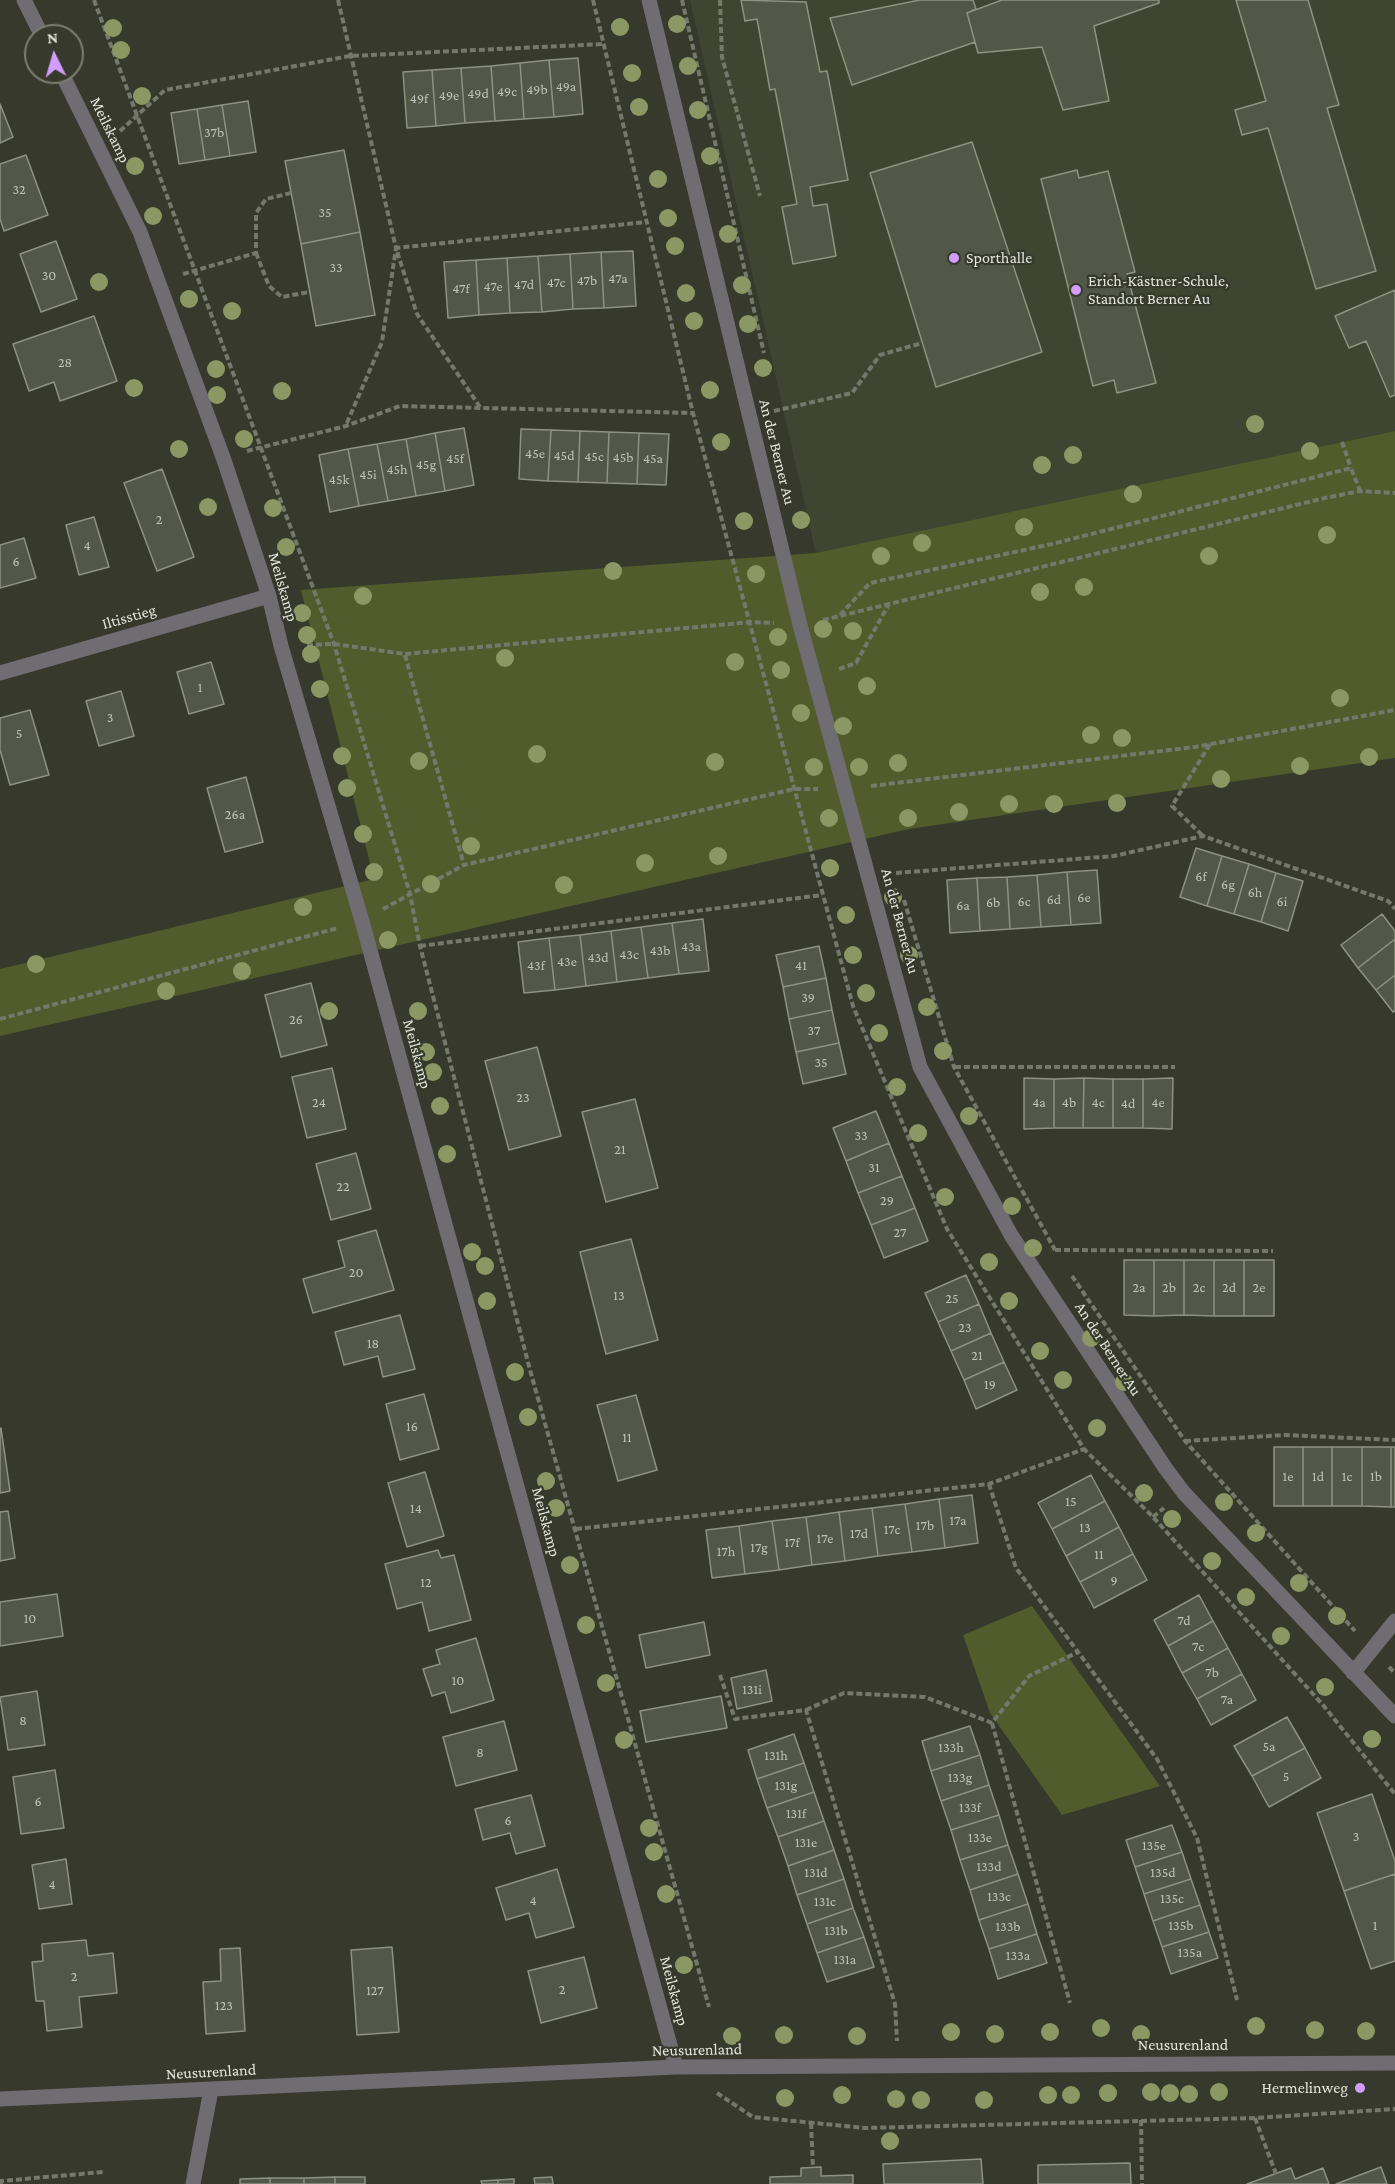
<!DOCTYPE html>
<meta charset="utf-8">
<style>
body{margin:0}
#map{position:relative;width:1395px;height:2184px;overflow:hidden;background:#36392b;font-family:"Crimson Pro",serif}
canvas{display:block}
.north{position:absolute;left:24px;top:24px;width:60px;height:60px;box-sizing:border-box;background:#36392b;border:2px solid #7b7e72;border-radius:50%;rotate:355deg;font-size:16px;font-weight:700;line-height:24px;text-align:center;color:#e3e6dd}
.north::after{content:'';display:block;margin:auto;width:21px;height:27px;background:#d29dfd;clip-path:polygon(50% 0,100% 100%,50% 72%,0 100%)}
</style>
<div id="map">
<canvas width="1395" height="2184"></canvas>
<div class="north">N</div>
</div>
<script>
const ctx = document.querySelector('canvas').getContext('2d');
ctx.lineJoin = 'round';
function fill(path, color) { ctx.fillStyle = color; ctx.fill(path, 'evenodd'); }
function stroke(path, color, width, dash) { ctx.strokeStyle = color; ctx.lineWidth = width; ctx.lineCap = dash ? 'butt' : 'round'; ctx.setLineDash(dash || []); ctx.stroke(path); }
function label(font, color, halo, rows, align = 'center') {
  ctx.font = font + ' "Crimson Pro",serif'; ctx.lineWidth = 4.5; ctx.setLineDash([]); ctx.textBaseline = 'middle'; ctx.strokeStyle = halo; ctx.fillStyle = color; for (const [text, x, y, turn = 0] of rows) {
    ctx.save(); ctx.translate(x, y); ctx.rotate((+turn || 0) * Math.PI / 180); ctx.textAlign = isNaN(turn) ? turn : align; if (halo) ctx.strokeText(text, 0, 0); ctx.fillText(text, 0, 0); ctx.restore();
  }
}
fill(new Path2D(`
 M690,0H1395V431L816,554Z`), '#3f4530');
fill(new Path2D(`
 M1395,431V758L909,829L0,1036V969L374,879L301,590L816,553Z
 M1032,1606L1160,1786L1062,1815L990,1713L963,1635Z`), '#515b2b');
const building = new Path2D(`
 M741,0L806,2L820,72L827,71L848,180L810,187L813,206L827,204L836,256L793,264L782,207L797,204L775,89L770,90L757,19L745,21Z
 M920,0H973L976,9L967,13L975,42L852,85L830,18Z
 M1002,0H1159V3L1094,26L1109,101L1063,110L1042,47L978,53L967,13Z
 M1236,0H1308L1339,105L1327,108L1376,271L1316,289L1268,128L1242,135L1235,110L1266,101Z
 M578,58L583,114L554,117L549,60Z
 M549,60L554,117L524,119L520,63Z
 M520,63L524,119L495,121L491,66Z
 M491,66L495,121L465,123L461,68Z
 M461,68L465,123L436,126L432,70Z
 M432,70L436,126L407,128L403,72Z
 M248,101L256,152L230,156L222,105Z
 M0,104L13,137L0,143Z
 M222,105L230,156L205,160L197,109Z
 M197,109L205,160L179,164L171,113Z
 M972,142L1042,352L936,387L870,173Z
 M344,150L360,232L301,244L285,161Z
 M26,155L48,215L4,231L0,219V164Z
 M1077,170L1079,178L1108,171L1135,272L1127,274L1156,383L1117,393L1114,380L1093,386L1041,179Z
 M360,232L375,315L316,326L301,244Z
 M56,241L77,299L41,312L20,254Z
 M633,251L636,306L604,308L601,252Z
 M601,252L604,308L573,309L570,254Z
 M570,254L573,309L542,312L538,256Z
 M538,256L542,312L510,313L507,258Z
 M507,258L510,313L479,315L476,260Z
 M476,260L479,315L448,318L444,262Z
 M1395,290V395L1390,397L1366,341L1349,348L1335,316Z
 M94,316L117,381L60,401L54,382L29,391L13,344Z
 M464,428L474,485L445,491L435,433Z
 M521,429L551,430L548,481L519,479Z
 M551,430L580,431L578,482L548,481Z
 M580,431L609,432L607,483L578,482Z
 M609,432L639,433L637,484L607,483Z
 M435,433L445,491L416,496L406,439Z
 M639,433L669,434L666,485L637,484Z
 M406,439L416,496L388,501L377,444Z
 M377,444L388,501L359,506L348,449Z
 M348,449L359,506L330,512L319,455Z
 M162,469L194,557L157,571L124,483Z
 M94,517L109,567L79,575L66,525Z
 M24,538L36,578L0,588V545Z
 M211,662L224,704L189,714L177,672Z
 M121,691L134,736L99,746L86,701Z
 M30,710L49,775L10,785L0,750V718Z
 M246,777L263,842L225,852L207,788Z
 M1196,848L1222,856L1207,906L1180,897Z
 M1222,856L1249,864L1234,914L1207,906Z
 M1249,864L1276,873L1261,922L1234,914Z
 M1097,870L1101,923L1071,925L1067,872Z
 M1067,872L1071,925L1041,927L1037,875Z
 M1276,873L1303,881L1288,931L1261,922Z
 M1037,875L1041,927L1010,929L1007,877Z
 M1007,877L1010,929L980,931L977,878Z
 M977,878L980,931L950,933L947,880Z
 M1382,914L1395,931V939L1358,968L1341,945Z
 M703,919L709,971L679,974L672,923Z
 M672,923L679,974L648,978L641,927Z
 M641,927L648,978L617,982L611,931Z
 M611,931L617,982L586,986L580,935Z
 M580,935L586,986L555,990L549,938Z
 M549,938L555,990L524,993L518,942Z
 M1395,939V975L1376,990L1358,968Z
 M819,946L826,978L783,987L776,955Z
 M1395,975V1011L1393,1012L1376,990Z
 M826,978L832,1010L789,1019L783,987Z
 M311,983L327,1045L281,1057L265,995Z
 M832,1010L839,1043L796,1052L789,1019Z
 M839,1043L846,1074L803,1084L796,1052Z
 M537,1047L561,1136L509,1150L485,1061Z
 M332,1068L346,1129L307,1138L292,1077Z
 M1024,1078L1054,1079V1128L1024,1129Z
 M1084,1078L1083,1128H1054V1079Z
 M1084,1078L1113,1079V1128H1083Z
 M1173,1078L1172,1129L1143,1128V1079Z
 M1113,1079H1143V1128H1113Z
 M635,1099L658,1188L606,1202L582,1112Z
 M876,1111L889,1143L846,1161L833,1128Z
 M889,1143L902,1176L858,1193L846,1161Z
 M356,1153L371,1209L331,1220L316,1164Z
 M902,1176L915,1208L871,1225L858,1193Z
 M915,1208L928,1241L884,1258L871,1225Z
 M376,1230L394,1290L313,1313L303,1279L345,1267L338,1241Z
 M631,1239L658,1340L606,1354L580,1252Z
 M1124,1260H1154V1316L1124,1315Z
 M1154,1260H1184V1315L1154,1316Z
 M1184,1260H1214V1316L1184,1315Z
 M1214,1260H1244V1316H1214Z
 M1244,1260H1274V1316H1244Z
 M966,1275L979,1304L938,1322L925,1293Z
 M979,1304L991,1333L951,1351L938,1322Z
 M400,1315L415,1369L383,1377L378,1356L344,1365L335,1332Z
 M991,1333L1004,1362L964,1380L951,1351Z
 M1004,1362L1017,1390L976,1409L964,1380Z
 M424,1394L439,1449L400,1460L386,1404Z
 M636,1395L657,1470L618,1481L597,1405Z
 M1,1428L10,1491L0,1493V1429Z
 M1274,1447H1303V1506H1274Z
 M1303,1447H1332V1506H1303Z
 M1332,1447H1362V1506H1332Z
 M1362,1447H1391V1507L1362,1506Z
 M1391,1447H1395V1507H1391Z
 M425,1472L444,1536L407,1547L388,1483Z
 M1091,1475L1105,1501L1052,1529L1038,1503Z
 M972,1495L978,1543L945,1548L939,1499Z
 M939,1499L945,1548L912,1552L905,1504Z
 M1105,1501L1119,1527L1066,1556L1052,1529Z
 M905,1504L912,1552L878,1556L872,1508Z
 M872,1508L878,1556L845,1561L839,1512Z
 M8,1511L15,1558L0,1561V1512Z
 M839,1512L845,1561L812,1565L806,1517Z
 M806,1517L812,1565L779,1570L772,1521Z
 M772,1521L779,1570L745,1574L739,1526Z
 M739,1526L745,1574L712,1578L706,1530Z
 M1119,1527L1133,1554L1080,1582L1066,1556Z
 M438,1550L441,1558L454,1555L471,1620L429,1631L422,1602L397,1609L385,1564Z
 M1133,1554L1147,1580L1094,1608L1080,1582Z
 M57,1594L63,1636L0,1646V1602Z
 M1199,1595L1213,1621L1168,1646L1154,1620Z
 M1213,1621L1228,1648L1182,1673L1168,1646Z
 M704,1622L710,1655L646,1668L639,1635Z
 M476,1638L494,1700L451,1713L445,1692L432,1696L423,1669L440,1664L436,1650Z
 M1228,1648L1242,1674L1197,1699L1182,1673Z
 M766,1670L772,1701L737,1709L731,1678Z
 M1242,1674L1256,1700L1211,1725L1197,1699Z
 M37,1691L45,1745L8,1750L0,1697Z
 M721,1696L727,1728L646,1742L640,1711Z
 M1287,1717L1305,1748L1252,1776L1234,1746Z
 M504,1721L517,1770L456,1786L443,1737Z
 M970,1726L980,1755L931,1771L922,1741Z
 M794,1734L804,1763L757,1779L748,1750Z
 M1305,1748L1321,1778L1269,1807L1252,1776Z
 M980,1755L989,1785L941,1801L931,1771Z
 M804,1763L814,1792L767,1808L757,1779Z
 M55,1770L64,1828L21,1834L13,1777Z
 M989,1785L999,1815L951,1830L941,1801Z
 M814,1792L824,1821L778,1837L767,1808Z
 M1372,1794L1395,1861V1874L1344,1891L1317,1813Z
 M531,1795L545,1846L516,1854L510,1833L483,1840L475,1809Z
 M999,1815L1008,1845L960,1860L951,1830Z
 M824,1821L834,1850L788,1866L778,1837Z
 M1172,1825L1182,1852L1135,1867L1126,1840Z
 M1008,1845L1018,1874L970,1890L960,1860Z
 M834,1850L844,1879L797,1895L788,1866Z
 M1182,1852L1191,1879L1144,1894L1135,1867Z
 M66,1859L72,1904L39,1909L32,1865Z
 M557,1869L574,1927L536,1938L529,1913L506,1920L496,1888Z
 M1018,1874L1028,1904L979,1920L970,1890Z
 M1395,1874V1961L1371,1969L1344,1891Z
 M844,1879L853,1908L807,1924L797,1895Z
 M1191,1879L1200,1905L1153,1921L1144,1894Z
 M1028,1904L1037,1934L989,1949L979,1920Z
 M1200,1905L1209,1932L1162,1947L1153,1921Z
 M853,1908L864,1937L817,1953L807,1924Z
 M1209,1932L1218,1958L1171,1974L1162,1947Z
 M1037,1934L1047,1963L998,1979L989,1949Z
 M864,1937L874,1967L827,1982L817,1953Z
 M86,1940L88,1956L113,1953L117,1993L79,1997L82,2027L47,2031L44,2001H36L32,1962L43,1961L42,1944Z
 M392,1947L399,2032L357,2035L351,1950Z
 M240,1948L245,2031L206,2034L203,1982L221,1981L220,1949Z
 M584,1957L597,2008L541,2023L528,1971Z
 M981,2159L983,2184H884L883,2164Z
 M1130,2163L1131,2184H1038V2165Z
 M821,2167V2176L853,2175V2184H770V2177L801,2176V2168Z
 M1381,2167L1387,2184H1336Z
 M1291,2168L1295,2179L1323,2168L1329,2184H1247Z
 M335,2177H365V2184H335Z
 M335,2177V2184H304V2178Z
 M552,2177L553,2184H535L534,2178Z
 M270,2178H304V2184H270Z
 M270,2178V2184H240V2179Z
 M514,2179V2184H498V2180Z
 M498,2180V2184H482L481,2181Z`);
fill(building, '#535747');
stroke(building, '#8d9281', 1.5);
stroke(new Path2D(`
 M94,0L334,644L410,894L420,946L530,1370L709,2007
 M338,0L396,248L382,342L346,425
 M593,0L693,413L853,1006L947,1229L1084,1449L1153,1517L1323,1705L1395,1794
 M682,0L764,353
 M720,0L722,57L760,196
 M120,131L165,90L350,56L604,44
 M256,253L269,286L282,297L309,292
 M183,274L256,253V213L266,199L291,193
 M480,407L417,314L396,248L646,222
 M774,411L852,393L880,355L922,343
 M1342,442L1351,468
 M247,451L346,426L400,406L693,413
 M840,615L870,583L1052,544L1351,468L1360,491
 M823,620L1325,498L1360,491L1395,493
 M307,645L334,644L405,654L751,622L774,623
 M405,655L464,865
 M839,669L856,663L889,604
 M871,786L1195,747L1395,710
 M1202,835L1172,806L1210,744
 M896,873L1114,856L1203,836L1388,901L1395,909
 M904,900L954,1067L1055,1250
 M383,909L464,865L794,789H818
 M420,946L822,895
 M0,1019L338,928
 M955,1067H1175
 M1055,1250L1273,1251
 M1072,1276L1185,1441L1355,1631
 M1185,1441L1285,1435L1395,1440
 M989,1484L1016,1568L1157,1759L1197,1838L1237,2000
 M1153,1517L1164,1508
 M576,1529L989,1484L1084,1449
 M1389,1667L1395,1673
 M720,1675L735,1719L806,1710L895,2004L897,2041
 M806,1710L844,1693L925,1697L992,1723L1029,1676L1078,1652
 M992,1723L1070,2003
 M717,2093L753,2117L865,2128L1255,2118L1395,2109
 M1255,2118L1276,2174
 M1141,2120L1142,2184
 M811,2123L813,2168
 M1,2184V2181L103,2172`), '#75786c', 4, [6, 3]);
stroke(new Path2D(`
 M24,0L42,36
 M649,0L800,625L920,1067L1011,1235L1166,1469L1184,1493L1395,1716
 M61,72L140,232L224,460L269,596L281,646L362,921L676,2067
 M0,673L269,596
 M1353,1673L1395,1621
 M0,2099L676,2067L1395,2063
 M193,2184L211,2090`), '#6f6c72', 15);
ctx.fillStyle = '#8b9863';
for (const [x, y] of [
 [677,24],
 [620,27],
 [113,28],
 [121,50],
 [688,66],
 [632,73],
 [142,96],
 [639,107],
 [698,110],
 [710,156],
 [135,166],
 [658,179],
 [153,216],
 [668,218],
 [728,234],
 [675,246],
 [99,282],
 [742,285],
 [686,293],
 [189,299],
 [232,311],
 [694,321],
 [748,324],
 [763,368],
 [216,369],
 [134,388],
 [710,390],
 [282,391],
 [217,395],
 [1255,424],
 [244,439],
 [721,442],
 [179,449],
 [1310,451],
 [1073,455],
 [1042,465],
 [1133,494],
 [208,507],
 [273,508],
 [801,520],
 [744,521],
 [1024,527],
 [1327,535],
 [922,543],
 [286,547],
 [881,556],
 [1209,556],
 [613,571],
 [756,574],
 [1084,587],
 [1040,592],
 [363,596],
 [302,613],
 [823,629],
 [853,631],
 [307,635],
 [778,637],
 [311,654],
 [505,658],
 [735,662],
 [781,670],
 [867,686],
 [320,689],
 [1340,698],
 [801,713],
 [843,726],
 [1091,735],
 [1122,738],
 [537,754],
 [342,756],
 [1369,757],
 [419,761],
 [715,762],
 [898,763],
 [1300,766],
 [814,767],
 [859,767],
 [1221,779],
 [347,788],
 [1117,803],
 [1009,804],
 [1054,804],
 [959,812],
 [829,818],
 [908,818],
 [363,834],
 [471,846],
 [718,856],
 [645,863],
 [830,868],
 [374,872],
 [431,884],
 [564,885],
 [893,897],
 [303,907],
 [846,915],
 [388,940],
 [853,955],
 [909,955],
 [36,964],
 [242,971],
 [166,991],
 [866,993],
 [927,1007],
 [329,1011],
 [418,1011],
 [879,1033],
 [943,1051],
 [426,1052],
 [433,1072],
 [897,1087],
 [440,1106],
 [969,1116],
 [918,1133],
 [447,1154],
 [945,1197],
 [1012,1206],
 [1033,1248],
 [472,1252],
 [989,1262],
 [485,1266],
 [487,1301],
 [1009,1301],
 [1091,1338],
 [1040,1351],
 [515,1372],
 [1063,1380],
 [1124,1382],
 [528,1417],
 [1097,1428],
 [546,1481],
 [1144,1493],
 [1224,1502],
 [556,1508],
 [1172,1519],
 [1256,1533],
 [1212,1561],
 [570,1565],
 [1299,1583],
 [1246,1597],
 [1337,1616],
 [586,1625],
 [1281,1636],
 [606,1683],
 [1325,1687],
 [1372,1739],
 [624,1740],
 [649,1828],
 [654,1852],
 [666,1894],
 [684,1965],
 [1256,2026],
 [1101,2028],
 [1315,2030],
 [1366,2031],
 [951,2032],
 [1050,2032],
 [995,2034],
 [1141,2034],
 [784,2035],
 [732,2036],
 [857,2036],
 [1151,2092],
 [1219,2092],
 [1108,2093],
 [1170,2093],
 [1189,2094],
 [842,2095],
 [1048,2095],
 [1071,2095],
 [785,2098],
 [896,2099],
 [921,2100],
 [984,2100],
 [890,2141]
]) { ctx.beginPath(); ctx.arc(x, y, 9, 0, 2 * Math.PI); ctx.fill(); }
for (const [x, y, r, color] of [
 [954,258,6,"#d29dfd"],
 [1076,290,6,"#d29dfd"],
 [1360,2088,6,"#d29dfd"]
]) { const dot = new Path2D(); dot.arc(x, y, r, 0, 2 * Math.PI); ctx.fillStyle = color; ctx.fill(dot); stroke(dot, '#36392b', 2); }
label('14px', '#bfc2b8', null, [
 ["49a",566,87],
 ["49b",537,90],
 ["49c",507,92],
 ["49d",478,94],
 ["49e",449,96],
 ["49f",419,99],
 ["37b",214,133],
 ["32",19,190],
 ["35",325,213],
 ["33",336,268],
 ["30",49,276],
 ["47a",618,279],
 ["47b",587,281],
 ["47c",556,283],
 ["47d",524,285],
 ["47e",493,287],
 ["47f",461,289],
 ["28",65,363],
 ["45e",535,454],
 ["45d",564,456],
 ["45c",594,457],
 ["45b",623,458],
 ["45f",455,459],
 ["45a",653,459],
 ["45g",426,465],
 ["45h",397,470],
 ["45i",368,475],
 ["45k",339,480],
 ["2",159,520],
 ["4",87,546],
 ["6",16,562],
 ["1",200,688],
 ["3",110,718],
 ["5",19,734],
 ["26a",235,815],
 ["6f",1201,877],
 ["6g",1228,885],
 ["6h",1255,893],
 ["6e",1084,898],
 ["6d",1054,900],
 ["6c",1024,902],
 ["6i",1282,902],
 ["6b",993,903],
 ["6a",963,906],
 ["43a",691,947],
 ["43b",660,951],
 ["43c",629,955],
 ["43d",598,958],
 ["43e",567,962],
 ["43f",536,966],
 ["41",801,966],
 ["39",808,998],
 ["26",296,1020],
 ["37",814,1031],
 ["35",821,1063],
 ["23",523,1098],
 ["24",319,1103],
 ["4a",1039,1103],
 ["4b",1069,1103],
 ["4c",1098,1103],
 ["4e",1158,1103],
 ["4d",1128,1104],
 ["33",861,1136],
 ["21",620,1150],
 ["31",874,1168],
 ["22",343,1187],
 ["29",887,1201],
 ["27",900,1233],
 ["20",356,1273],
 ["2a",1139,1288],
 ["2b",1169,1288],
 ["2c",1199,1288],
 ["2d",1229,1288],
 ["2e",1259,1288],
 ["13",619,1296],
 ["25",952,1299],
 ["23",965,1328],
 ["18",373,1344],
 ["21",977,1356],
 ["19",990,1385],
 ["16",412,1427],
 ["11",627,1438],
 ["1e",1288,1477],
 ["1d",1318,1477],
 ["1c",1347,1477],
 ["1b",1376,1477],
 ["15",1071,1502],
 ["14",416,1509],
 ["17a",958,1521],
 ["17b",925,1526],
 ["13",1085,1528],
 ["17c",892,1530],
 ["17d",859,1534],
 ["17e",825,1539],
 ["17f",792,1543],
 ["17g",759,1548],
 ["17h",726,1552],
 ["11",1099,1555],
 ["9",1114,1581],
 ["12",426,1583],
 ["10",30,1619],
 ["7d",1184,1621],
 ["7c",1198,1647],
 ["7b",1212,1673],
 ["10",458,1681],
 ["131i",752,1690],
 ["7a",1227,1700],
 ["8",23,1721],
 ["5a",1269,1747],
 ["133h",951,1748],
 ["8",480,1753],
 ["131h",776,1756],
 ["5",1286,1777],
 ["133g",960,1778],
 ["131g",786,1786],
 ["6",38,1802],
 ["133f",970,1808],
 ["131f",796,1814],
 ["6",508,1821],
 ["3",1356,1837],
 ["133e",980,1838],
 ["131e",806,1843],
 ["135e",1154,1846],
 ["133d",989,1867],
 ["131d",816,1873],
 ["135d",1163,1873],
 ["4",52,1885],
 ["133c",999,1897],
 ["135c",1172,1899],
 ["4",533,1901],
 ["131c",825,1902],
 ["135b",1181,1926],
 ["1",1375,1926],
 ["133b",1008,1927],
 ["131b",836,1931],
 ["135a",1190,1953],
 ["133a",1018,1956],
 ["131a",845,1960],
 ["2",74,1977],
 ["2",562,1990],
 ["127",375,1991],
 ["123",224,2006]
]);
label('16px', '#e3e6dd', '#36392b', [
 ["Meilskamp",110,130,64],
 ["An der Berner Au",777,452,76],
 ["Meilskamp",283,587,74],
 ["Iltisstieg",129,617,-16],
 ["An der Berner Au",900,921,75],
 ["Meilskamp",417,1054,75],
 ["An der Berner Au",1108,1349,57],
 ["Meilskamp",546,1522,75],
 ["Meilskamp",674,1991,75],
 ["Neusurenland",1183,2045],
 ["Neusurenland",697,2050,-1],
 ["Neusurenland",211,2072,-3]
]);
label('16px', '#e3e6dd', '#36392b', [
 ["Sporthalle",966,258],
 ["Erich-Kästner-Schule,",1088,281],
 ["Standort Berner Au",1088,299],
 ["Hermelinweg",1348,2088,"right"]
], 'left');
</script>
